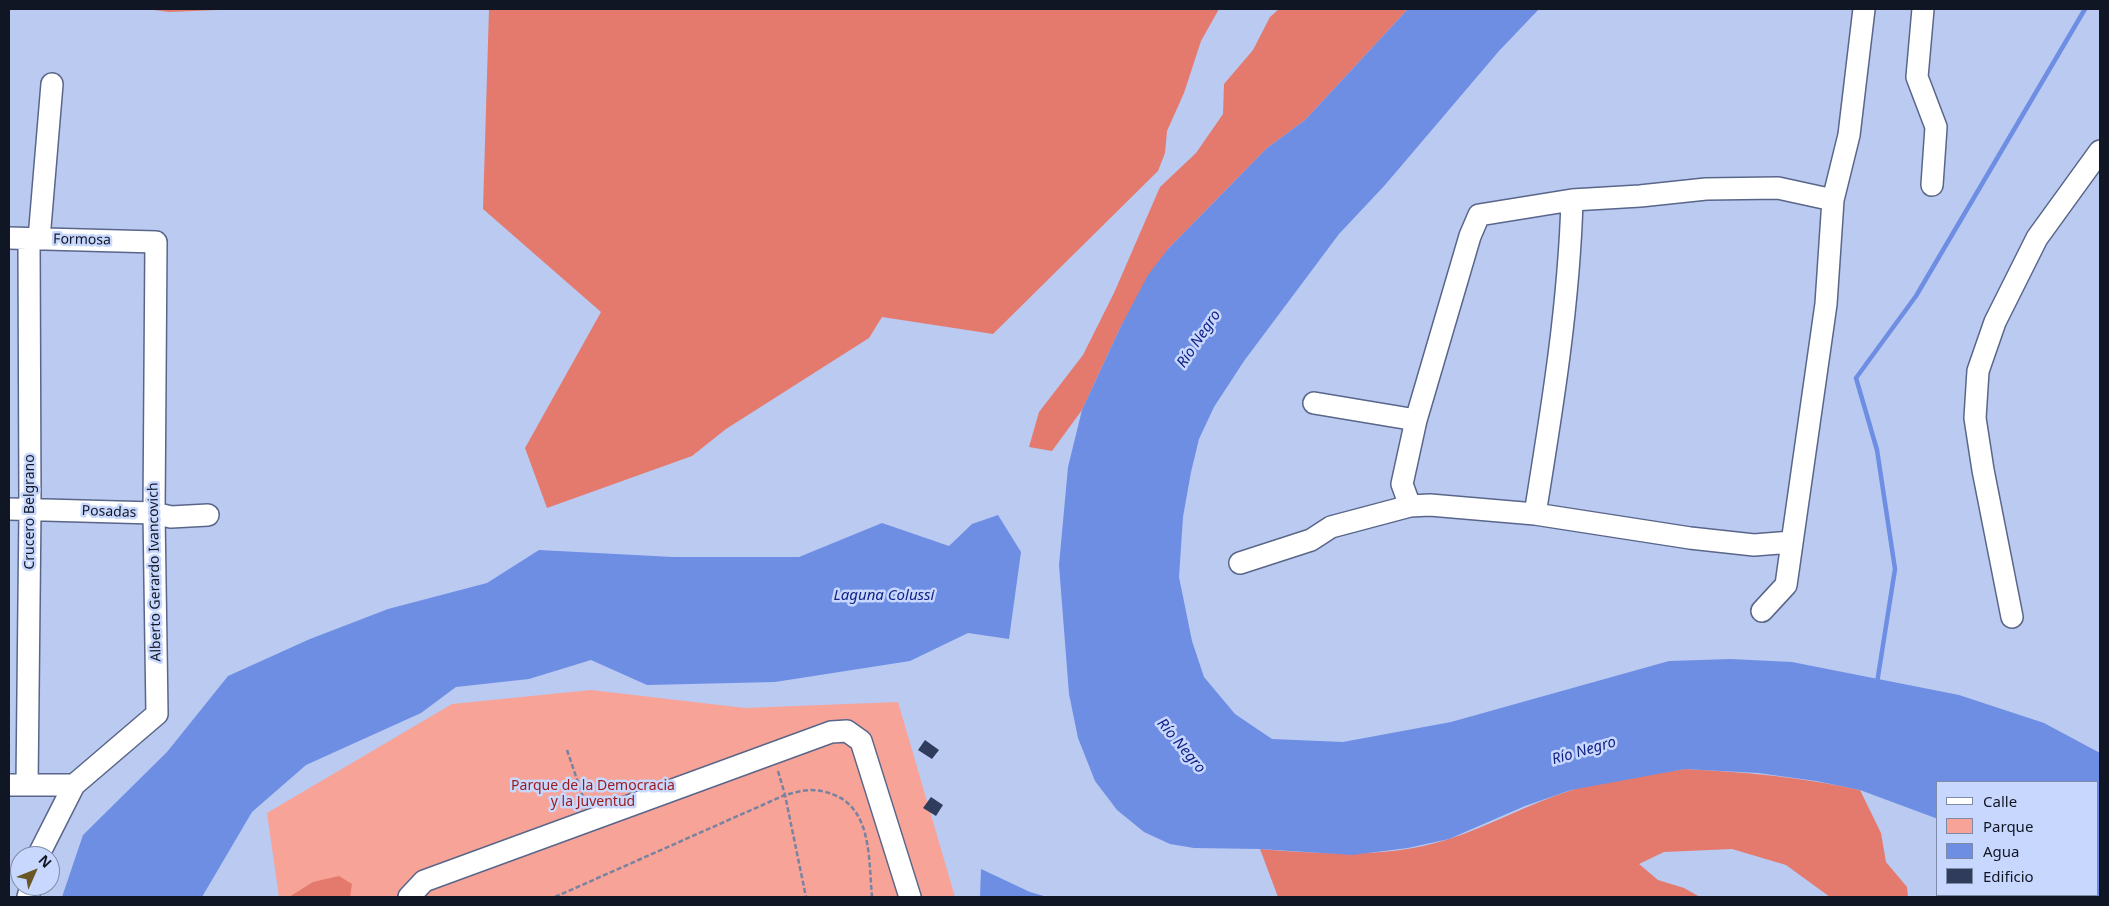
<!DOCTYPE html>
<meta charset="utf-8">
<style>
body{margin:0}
#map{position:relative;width:2109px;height:906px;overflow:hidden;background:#bacaf1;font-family:"Noto Sans",sans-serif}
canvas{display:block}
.frame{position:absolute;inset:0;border:10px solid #111624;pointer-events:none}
.legend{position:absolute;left:1936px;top:781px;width:162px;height:115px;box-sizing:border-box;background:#c7d7fe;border:1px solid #7e8aa7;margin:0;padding:6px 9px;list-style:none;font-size:15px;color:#111624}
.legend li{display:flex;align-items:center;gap:10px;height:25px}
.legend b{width:25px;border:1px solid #7e8aa7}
.north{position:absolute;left:10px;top:846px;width:50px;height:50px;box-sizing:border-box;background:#c7d7fe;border:1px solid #7e8aa7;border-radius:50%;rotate:46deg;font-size:14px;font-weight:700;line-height:20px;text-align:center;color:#111624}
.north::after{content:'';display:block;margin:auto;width:18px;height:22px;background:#6b5726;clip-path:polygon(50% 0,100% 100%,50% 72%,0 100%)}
</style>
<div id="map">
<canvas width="2109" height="906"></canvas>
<div class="frame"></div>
<ul class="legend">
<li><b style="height:6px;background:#fff"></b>Calle</li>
<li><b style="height:14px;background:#f7a398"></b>Parque</li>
<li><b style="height:14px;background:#6e8ee4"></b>Agua</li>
<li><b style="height:14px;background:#303c5c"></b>Edificio</li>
</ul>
<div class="north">N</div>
</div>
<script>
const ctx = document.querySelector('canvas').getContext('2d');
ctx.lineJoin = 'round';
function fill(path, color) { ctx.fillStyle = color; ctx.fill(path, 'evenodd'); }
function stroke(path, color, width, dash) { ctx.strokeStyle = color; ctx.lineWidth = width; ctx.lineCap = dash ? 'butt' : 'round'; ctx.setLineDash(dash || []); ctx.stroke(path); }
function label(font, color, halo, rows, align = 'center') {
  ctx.font = font + ' "Noto Sans",sans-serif'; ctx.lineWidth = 5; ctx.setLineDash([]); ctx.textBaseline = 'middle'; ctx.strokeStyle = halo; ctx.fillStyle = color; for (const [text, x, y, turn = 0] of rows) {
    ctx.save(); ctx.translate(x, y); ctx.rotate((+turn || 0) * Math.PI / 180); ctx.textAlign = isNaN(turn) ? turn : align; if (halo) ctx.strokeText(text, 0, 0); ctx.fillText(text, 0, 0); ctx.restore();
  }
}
fill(new Path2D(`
 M591,690L745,708L898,702L955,897H279L267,813L452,704Z`), '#f7a398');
fill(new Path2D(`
 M147,9H242L169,12Z
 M489,9H1219L1201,41L1184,93L1167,131L1165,153L1158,171L993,334L882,317L869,338L726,429L692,456L547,508L525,448L601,312L483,209Z
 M1279,9H1408L1305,120L1267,148L1168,249L1120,328L1082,410L1052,451L1029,447L1039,412L1083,355L1114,293L1160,187L1196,153L1223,114L1224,84L1253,50L1270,17Z
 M1685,769C1744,772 1802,777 1860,790L1881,833L1886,862L1907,887L1908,897H1830L1786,865L1732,849L1664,852L1639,864L1658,880L1684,888L1700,897H1278L1260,849C1323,854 1387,859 1449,839C1490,826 1528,804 1569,791C1605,778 1647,775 1685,769Z
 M339,876L352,884L350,897H289L313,882Z
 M1951,895H2069L2072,897H1951Z`), '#e47a6e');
fill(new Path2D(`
 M1408,9H1539L1499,51L1385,185L1339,234L1244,361L1214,407L1199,439L1191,472L1183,517L1179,577L1192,641L1204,677L1235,714L1272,739L1343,742L1451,722L1669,661L1731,659L1792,662L1959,695L2044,723L2100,753V897H2072L2069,895H2098V782H1938V819L1860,790L1816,781L1758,773L1685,769L1571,790L1525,806L1449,839L1408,848L1352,855L1260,849L1194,848L1170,844L1144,832L1117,810L1095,781L1078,738L1069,694L1059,565L1068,467L1082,410L1120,328L1148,275L1168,249L1267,148L1305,120Z
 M998,515L1021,552L1009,639L968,633L910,661L775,682L647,685L591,660L529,679L456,687L421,713L306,765L252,812L202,897H62L83,835L167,752L228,676L310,639L388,609L487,583L539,550L673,557H799L882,523L949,546L972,524Z
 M981,869L1030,892L1047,897H980Z`), '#6e8ee4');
stroke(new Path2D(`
 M1877,683L1895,569L1877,450L1856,378L1916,296L2085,9`), '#6e8ee4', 4.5);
fill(new Path2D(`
 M925,740L939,750L932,759L918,750Z
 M931,797L943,805L936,816L923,808Z`), '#303c5c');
const minor = new Path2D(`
 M1923,9L1917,77L1936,127L1932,185
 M9,238L156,242L154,513L157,714L74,785L38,856
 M39,239L52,84
 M1314,403L1416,420
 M1410,506L1402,484L1416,420L1470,236L1479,215L1572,200L1640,196L1706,189L1778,188L1833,200
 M9,509L154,513L171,517L208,515
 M1535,514C1552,409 1569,306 1572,200
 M1240,563L1311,540L1331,527L1410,506L1430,505L1535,514L1690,538L1754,545L1792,542
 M1762,611L1786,585L1826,304L1833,200L1849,135L1864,9
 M2012,617L1983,470L1975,418L1978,371L1995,322L2037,238L2100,151
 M9,785H74
 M27,785L30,509L29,239
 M28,897L31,886
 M409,897L424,881L831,732L847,731L861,741L910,897`);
stroke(minor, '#596689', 24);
stroke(new Path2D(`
 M567,750L585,803
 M778,771L785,795L806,897
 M555,897L785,795C793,793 803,790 812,790C873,794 868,852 872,897`), '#7783a0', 2.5, [5, 2.5]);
stroke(minor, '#fff', 21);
label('14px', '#111624', '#c7d7fe', [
 ["Formosa",82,240,1],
 ["Crucero Belgrano",30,512,-90],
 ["Posadas",109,512,2],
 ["Alberto Gerardo Ivancovich",155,572,-91]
]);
label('14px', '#9b1a19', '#c7d7fe', [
 ["Parque de la Democracia",593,786],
 ["y la Juventud",593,802]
]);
label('italic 15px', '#122185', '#c7d7fe', [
 ["Río Negro",1199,339,-56],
 ["Laguna Colussi",884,596],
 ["Río Negro",1181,746,50],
 ["Río Negro",1584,751,-16]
]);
</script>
